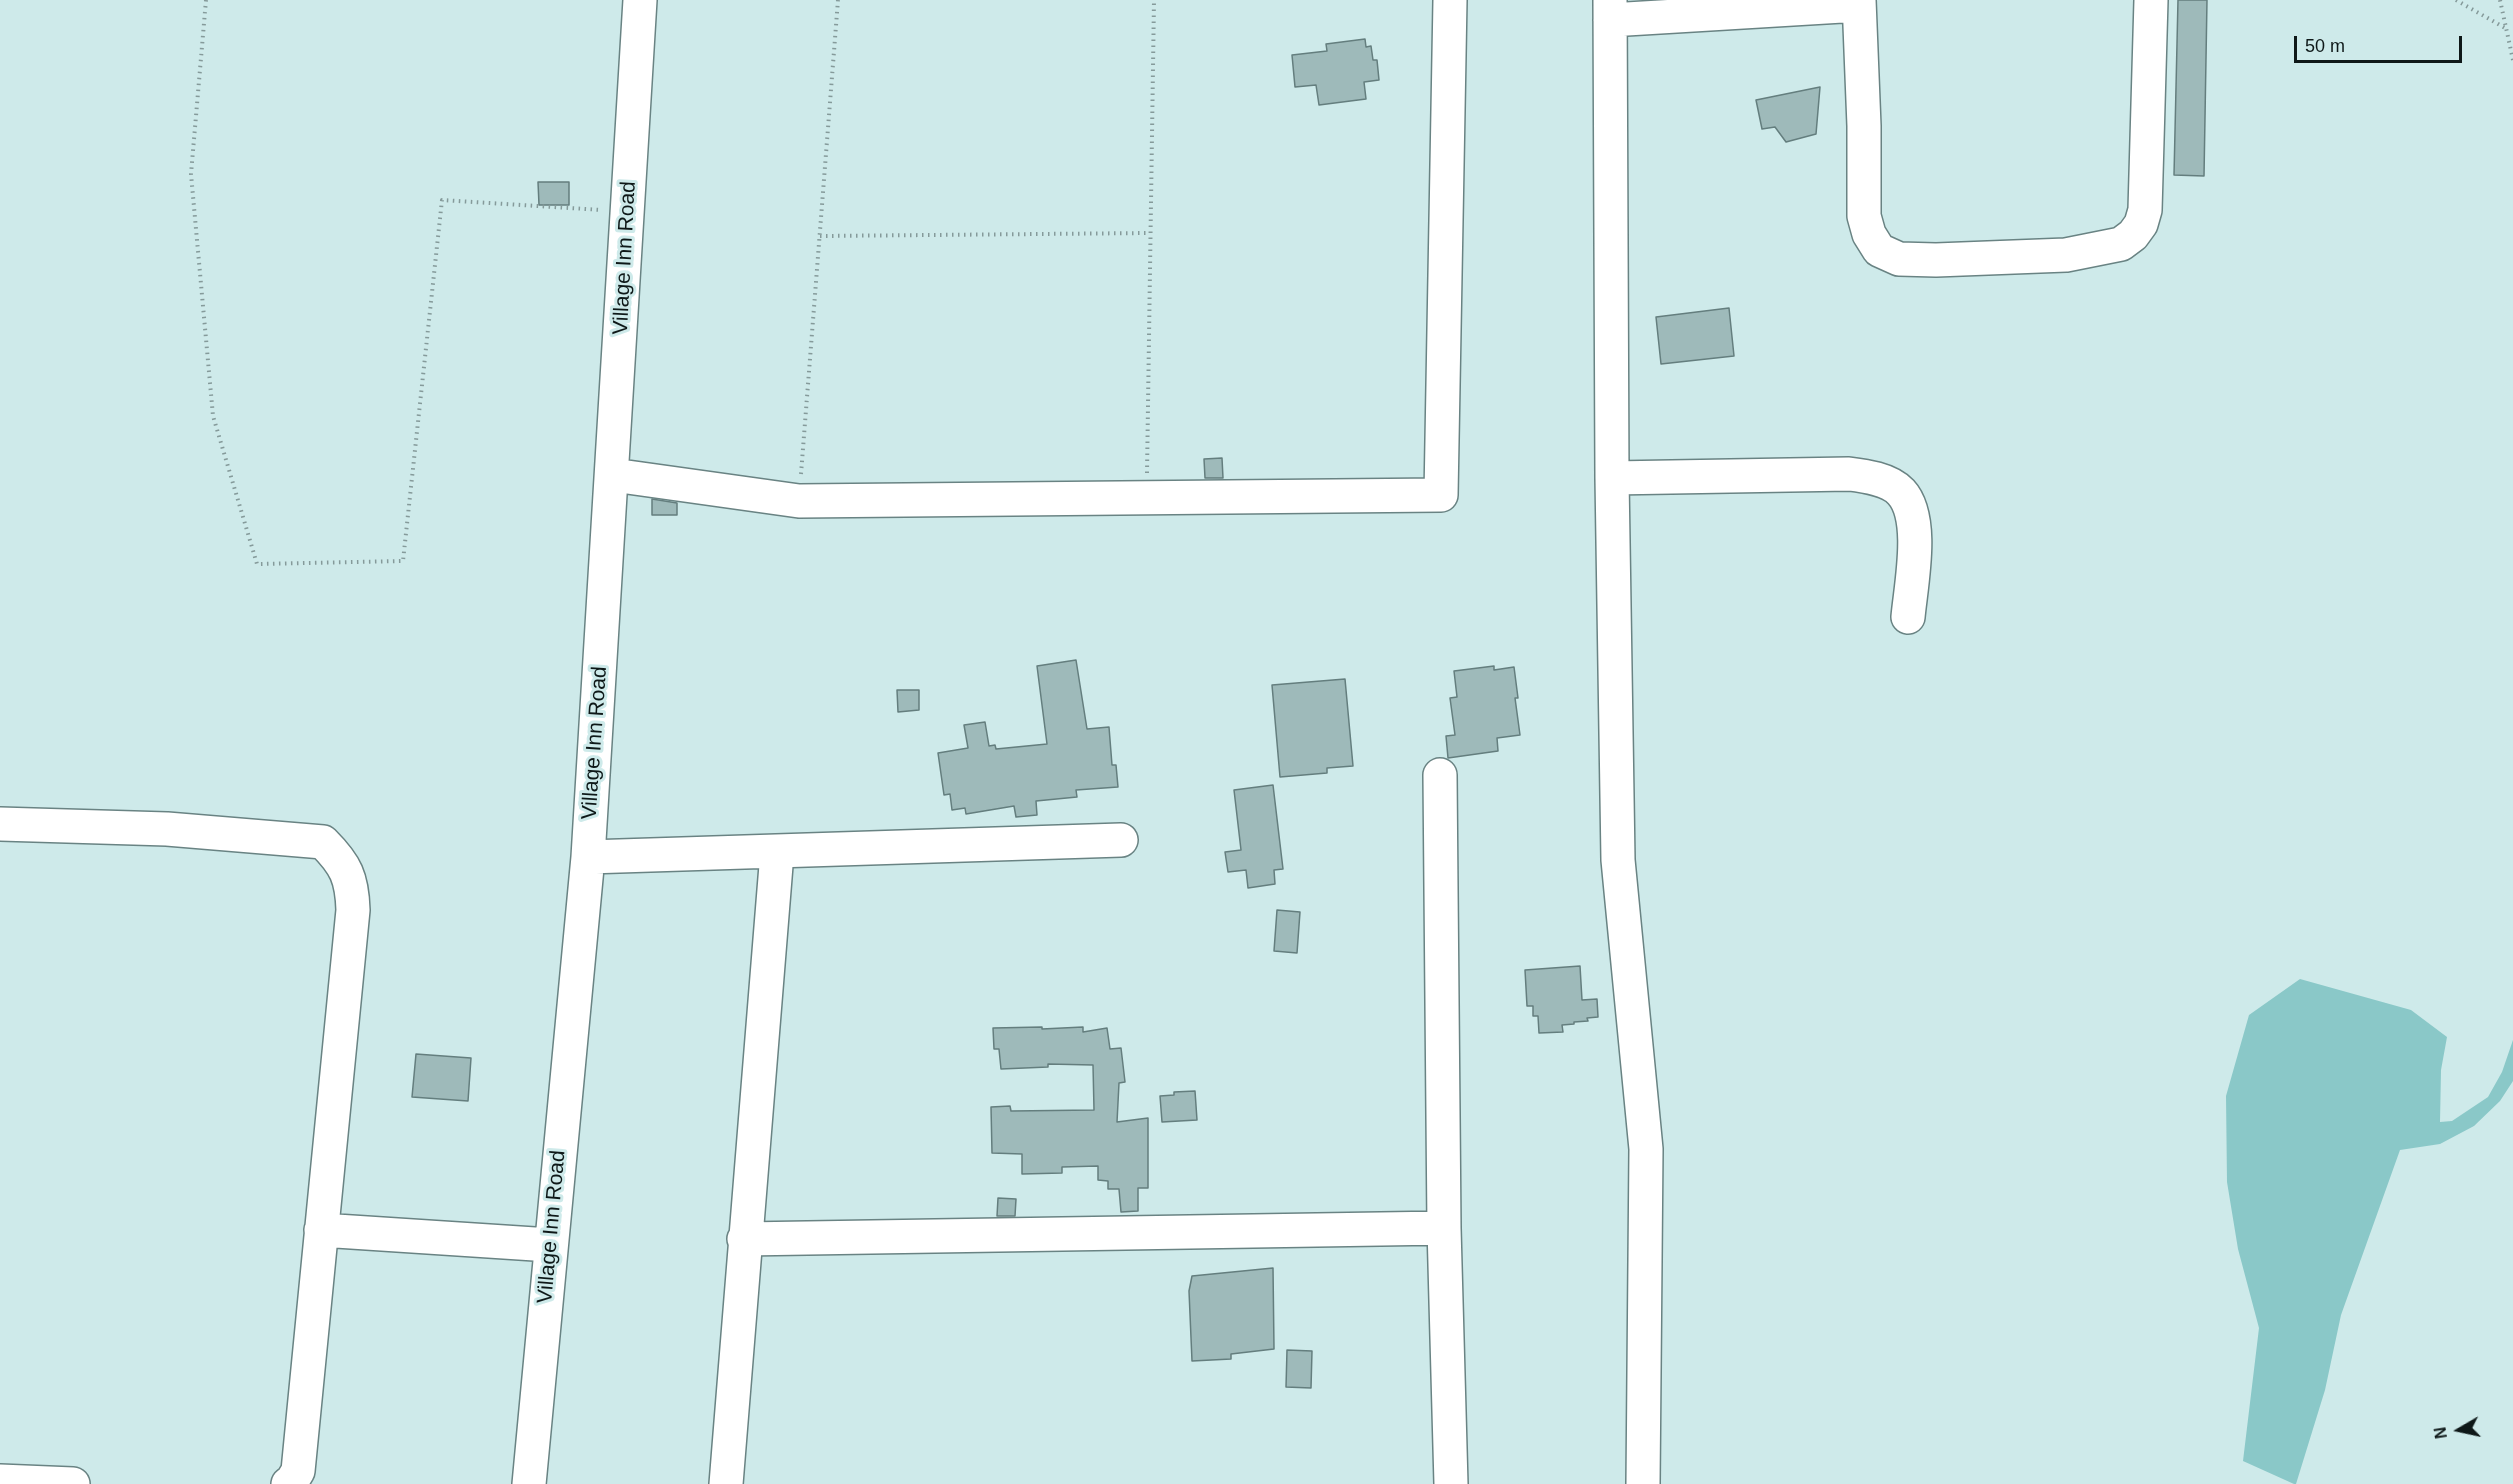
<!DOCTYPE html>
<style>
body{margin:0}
#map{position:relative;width:2513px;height:1484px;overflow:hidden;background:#ceeaea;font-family:Helvetica,sans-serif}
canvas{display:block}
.north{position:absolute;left:2429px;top:1400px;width:60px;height:60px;-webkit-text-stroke:4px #ceeaea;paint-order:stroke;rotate:261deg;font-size:16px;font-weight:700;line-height:24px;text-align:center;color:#0e1818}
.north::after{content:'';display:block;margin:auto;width:21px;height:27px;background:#0e1818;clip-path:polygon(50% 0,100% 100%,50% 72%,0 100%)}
.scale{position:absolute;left:2294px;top:36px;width:168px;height:27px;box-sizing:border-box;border:3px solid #0e1818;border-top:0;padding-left:8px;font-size:18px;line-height:21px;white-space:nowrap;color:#0e1818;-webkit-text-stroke:4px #ceeaea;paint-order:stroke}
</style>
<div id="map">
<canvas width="2513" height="1484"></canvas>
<div class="north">N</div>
<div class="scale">50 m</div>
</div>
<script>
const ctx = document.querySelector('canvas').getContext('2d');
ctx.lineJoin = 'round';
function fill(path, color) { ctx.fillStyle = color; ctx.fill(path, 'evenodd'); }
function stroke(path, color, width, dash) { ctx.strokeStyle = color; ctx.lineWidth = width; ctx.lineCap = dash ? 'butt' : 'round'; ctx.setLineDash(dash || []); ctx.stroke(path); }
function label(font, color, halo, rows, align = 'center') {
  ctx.font = font + ' Helvetica,sans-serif'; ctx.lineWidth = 6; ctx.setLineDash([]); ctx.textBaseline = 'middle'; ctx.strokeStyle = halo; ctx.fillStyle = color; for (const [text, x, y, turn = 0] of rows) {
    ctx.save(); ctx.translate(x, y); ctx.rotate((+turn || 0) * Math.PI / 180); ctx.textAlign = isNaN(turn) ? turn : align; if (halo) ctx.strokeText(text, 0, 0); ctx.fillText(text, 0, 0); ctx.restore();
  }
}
fill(new Path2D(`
 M2300,979L2411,1010L2447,1037L2441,1070L2440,1122L2452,1121L2488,1097L2502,1072L2513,1040V1081L2500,1101L2474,1126L2440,1144L2400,1150L2341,1315L2325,1390L2296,1484H2294L2243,1461L2259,1328L2238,1249L2227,1182L2226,1096L2249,1015Z`), '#8ac8c8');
const building = new Path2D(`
 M2178,0H2207L2204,176L2174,175Z
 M1365,39L1366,47L1371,46L1373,60H1377L1379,80L1364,82L1366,99L1319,105L1316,85L1295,87L1292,55L1327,51L1326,44Z
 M1820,87L1816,134L1786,142L1775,127L1762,129L1756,100Z
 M538,182H569V205H539Z
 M1729,308L1734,356L1661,364L1656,317Z
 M1222,458L1223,478H1205L1204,459Z
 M652,499L677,503V515H652Z
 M1076,660L1087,729L1109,727L1112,765H1116L1118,787L1076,790L1077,797L1036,801L1037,815L1016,817L1014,806L966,814L965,808L952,810L950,794L944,795L938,753L968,748L964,725L985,722L989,746L995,745L996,749L1047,744L1037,666Z
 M1494,666V670L1514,667L1518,698H1515L1520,735L1497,738L1498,751L1448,758L1446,736L1455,735L1450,698L1457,697L1454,671Z
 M1345,679L1353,766L1327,768V773L1280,777L1272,685Z
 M897,690H919V710L898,712Z
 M1273,785L1283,869L1274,870L1275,884L1248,888L1246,870L1228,872L1225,852L1241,850L1234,790Z
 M1277,910L1300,912L1297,953L1274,951Z
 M1580,966L1582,1000L1597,999L1598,1017L1587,1018L1588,1021L1574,1022V1024L1562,1025L1563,1032L1539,1033L1538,1016H1533V1006H1527L1525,970Z
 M1042,1027V1029L1083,1027V1032L1107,1028L1110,1049L1121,1048L1125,1082L1119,1083L1117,1122L1148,1118V1188H1138V1211L1121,1212L1119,1189H1108V1181L1098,1180V1166L1062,1167V1173L1022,1174V1154L992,1153L991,1107L1010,1106L1011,1111L1094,1110L1093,1065L1048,1064V1067L1001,1069L999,1049H994L993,1028Z
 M416,1054L471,1058L468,1101L412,1097Z
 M1195,1091L1197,1120L1162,1122L1160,1096L1174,1095V1092Z
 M998,1198L1016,1199L1015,1216H997Z
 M1273,1268L1274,1349L1231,1354V1359L1192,1361L1189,1291L1192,1276Z
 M1287,1350L1312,1351L1311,1388L1286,1387Z`);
fill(building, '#9ebaba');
stroke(building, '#647e7e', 1.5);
const minor = new Path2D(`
 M1610,0L1612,478L1618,860L1646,1149L1643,1484
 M1859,0L1864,126V216L1869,234L1879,250L1899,259L1936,260L2066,255L2121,244L2133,235L2141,224L2145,210L2151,0
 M1610,20L1859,5
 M613,475L799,501L1441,495L1450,0
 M1612,478L1849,474C1865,476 1889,479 1901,492C1925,518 1911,584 1908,617
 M1440,775L1444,1228L1451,1484
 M0,824L167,829L323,842C346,865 352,878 353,910L298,1471L292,1481L288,1484
 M588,857L1121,840
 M321,1230L550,1245
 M744,1239L1444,1228
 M0,1481L73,1484
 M529,1484L588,857L640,0
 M726,1484L777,853`);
stroke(minor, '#698383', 36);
stroke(new Path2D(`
 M206,0L191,174L213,416L257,564L403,561L442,200L602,210
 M2456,0L2505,28
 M2500,0L2513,60
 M820,236L1150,233
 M1147,473L1154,0
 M801,474L838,0`), '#859a9a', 4, [1.5, 4.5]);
stroke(minor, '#fff', 33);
label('21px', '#0e1818', '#ceeaea', [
 ["Village Inn Road",625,258,-87],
 ["Village Inn Road",595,743,-86],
 ["Village Inn Road",552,1227,-85]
]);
</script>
